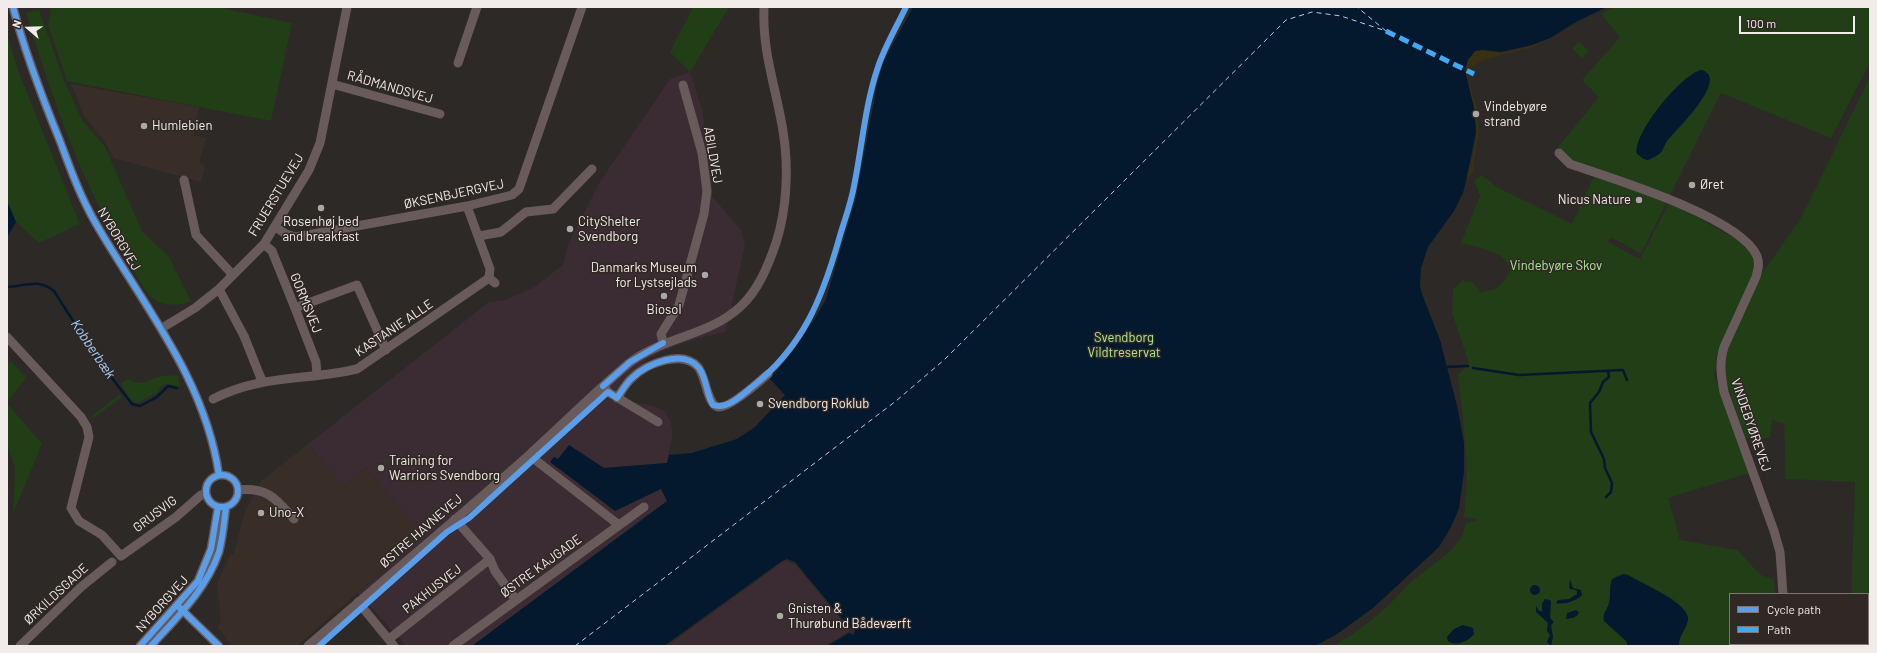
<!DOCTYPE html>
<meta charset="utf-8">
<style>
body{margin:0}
#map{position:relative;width:1877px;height:653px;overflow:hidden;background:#2c2927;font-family:Barlow,sans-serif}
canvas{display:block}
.frame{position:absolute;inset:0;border:8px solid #f1ece9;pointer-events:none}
.legend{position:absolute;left:1729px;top:593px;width:140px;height:52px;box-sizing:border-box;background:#2f2824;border:1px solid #7d7673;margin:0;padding:5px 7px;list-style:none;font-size:12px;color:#f1ece9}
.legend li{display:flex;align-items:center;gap:8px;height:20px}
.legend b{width:20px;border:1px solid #7d7673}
.north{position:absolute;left:8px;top:8px;width:40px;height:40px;-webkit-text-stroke:3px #2f2824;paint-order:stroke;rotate:290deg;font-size:11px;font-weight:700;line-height:16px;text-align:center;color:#f1ece9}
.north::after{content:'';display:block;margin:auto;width:14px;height:18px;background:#f1ece9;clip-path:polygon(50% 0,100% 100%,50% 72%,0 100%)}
.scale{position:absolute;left:1739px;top:16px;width:116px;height:18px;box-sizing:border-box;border:2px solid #f1ece9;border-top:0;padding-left:5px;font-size:12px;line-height:14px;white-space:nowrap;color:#f1ece9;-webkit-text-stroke:3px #2f2824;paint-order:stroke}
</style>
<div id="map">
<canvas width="1877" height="653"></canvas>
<div class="frame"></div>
<ul class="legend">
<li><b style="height:5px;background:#5a9eea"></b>Cycle path</li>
<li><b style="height:5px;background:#3fa9f5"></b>Path</li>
</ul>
<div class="north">N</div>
<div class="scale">100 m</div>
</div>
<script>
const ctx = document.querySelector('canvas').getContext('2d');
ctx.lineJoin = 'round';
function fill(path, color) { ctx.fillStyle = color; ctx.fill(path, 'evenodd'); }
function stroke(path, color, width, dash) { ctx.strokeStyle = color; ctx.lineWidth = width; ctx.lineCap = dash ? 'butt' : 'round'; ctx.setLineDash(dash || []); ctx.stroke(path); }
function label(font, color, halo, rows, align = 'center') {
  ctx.font = font + ' Barlow,sans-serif'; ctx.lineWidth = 3; ctx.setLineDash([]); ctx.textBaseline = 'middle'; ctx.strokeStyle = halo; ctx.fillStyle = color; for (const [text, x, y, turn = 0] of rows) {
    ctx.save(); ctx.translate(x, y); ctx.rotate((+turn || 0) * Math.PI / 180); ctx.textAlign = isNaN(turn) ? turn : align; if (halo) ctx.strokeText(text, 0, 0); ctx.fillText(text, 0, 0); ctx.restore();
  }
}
fill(new Path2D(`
 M71,84L199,107L194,135L206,138L199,163L205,166L201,182L114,158L106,143L85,117Z
 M308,444L344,487L366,467L422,536L297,646H232L217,626L221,623L217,584L229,556L234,553L244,514L261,481Z`), '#392e27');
fill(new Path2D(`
 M690,72L702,109L711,161L712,196L741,230L745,245L726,332L704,337L672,347L647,359L620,383L625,400L657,407L664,411L670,420L673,432L667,463L604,468L558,459L550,462L661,489L668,501L472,646H406L358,593L422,536L366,467L344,487L308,444L489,302L505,300L536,286L563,265L568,244L599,183L670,79Z
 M784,561L795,564L850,631L825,646H667Z`), '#3b2b32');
fill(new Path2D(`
 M51,7H217L292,23L271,121L67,81L48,25Z
 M693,7H729L690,72L670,52Z
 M1615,7H1870V62L1831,138L1721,93L1641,254L1611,237L1616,226L1608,242L1640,259L1670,201L1742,243L1753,257L1756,269L1717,354L1714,375L1749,473L1668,498L1680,540L1737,550L1761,575L1774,579L1775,594H1730V644H1777V646H1629L1626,641L1628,646H1333C1354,634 1374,619 1392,602C1400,594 1407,585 1416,578C1435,561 1461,551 1466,523L1478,520L1464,517C1471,466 1463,425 1458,374L1467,366L1468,360L1452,313L1453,289L1462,281L1473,282L1480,292C1498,291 1504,284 1511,269C1503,250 1479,248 1461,243L1480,196L1474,180L1482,175L1497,187L1572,224L1594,176L1602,180L1606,173L1571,162L1558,147L1599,97L1582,80L1620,37L1601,14ZM1628,575L1677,601L1616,576Z
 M39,10L65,83L82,120L105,147L142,231L169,257L191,301C178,307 160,306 149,295C140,285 132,265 124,253C80,178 51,96 26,13Z
 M7,33L19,73L80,224L39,243L16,222L7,201Z
 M1579,42L1589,51L1582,58L1572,49Z
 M1870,77V639H1868V594H1851L1855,482L1786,479L1784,424L1772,420L1770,438H1746L1727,385L1725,377L1726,352L1763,272L1801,218Z
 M11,361L26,378L7,402V365Z
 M178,375L180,387L168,384L161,386L158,392L137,403C129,400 125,391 121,383L128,379C141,386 143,383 155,378C162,375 171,376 178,375Z
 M120,394L122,397L95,417L89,418Z
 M7,403L42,444L13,514L15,467L7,446Z`), '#213e16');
fill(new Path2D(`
 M1550,38L1533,47L1483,60L1468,70L1467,77L1476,104L1479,131L1474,162L1475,169L1466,181C1469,165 1476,149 1476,133C1476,125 1475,116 1474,108C1472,93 1455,61 1475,51C1483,47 1492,53 1500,52C1517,51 1534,45 1550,38Z`), '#373013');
fill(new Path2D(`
 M913,7H1607L1578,21L1550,38L1532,45L1501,52L1483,50L1475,51L1468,60L1465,70L1474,108L1476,132L1466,181L1463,193L1454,211L1428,247L1421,268L1420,286L1422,294L1440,340L1458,410L1464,443V472L1459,508L1451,527L1439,547L1373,608L1337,634L1315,646H827L849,633L854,635L855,630L848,626L795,562L787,559L782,561L664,646H472L667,501L661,489L615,511L550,462L554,457L558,459L569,445L604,468L667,463L669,455L692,453L737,439L755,427L785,395L770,379L790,355L816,317L826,299L856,198L878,80L884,61Z
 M1702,70C1730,79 1675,131 1667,141C1664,145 1663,152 1659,154C1657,156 1650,159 1648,160C1644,160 1640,156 1637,154C1632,134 1683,72 1702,70Z
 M7,201L16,222L7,237Z
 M1623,574L1628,575C1642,584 1685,601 1688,617C1689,627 1678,635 1679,646H1628L1626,641L1604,621C1602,613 1607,610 1609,603C1611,595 1609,587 1612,579Z
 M1570,579L1573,588L1581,590L1582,595C1577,601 1564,605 1556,603L1558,600L1569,599L1577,594V591L1573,589L1571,590L1569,588Z
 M1530 590a5 5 0 1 1 10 0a5 5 0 1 1-10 0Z
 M1545,599L1550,600L1551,602L1550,618L1554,622L1551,625L1553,637L1551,646L1547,642L1550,635L1547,631L1548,623L1536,612V606L1539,611H1542V604Z
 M1576,610L1579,612C1577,618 1572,618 1566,619L1567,613Z
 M1463,625L1473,628L1474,634C1469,641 1456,647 1448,641L1447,637L1454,629Z`), '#04182e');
stroke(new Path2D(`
 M7,287C25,286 38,278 54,291L98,360L132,404L140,406L157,397L168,386L177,388
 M1446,367L1468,366
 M1473,368L1519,375L1623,370L1627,380
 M1606,497L1611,492L1612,483L1605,468L1604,459L1591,432L1590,403L1599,392L1603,382L1609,377L1608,371
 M1734,646L1743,644`), '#04182e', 2.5);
stroke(new Path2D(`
 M575,646L896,401L944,360L1286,20L1312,12L1341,16L1386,31L1357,7`), '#a4d0fc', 1, [5, 4]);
stroke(new Path2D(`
 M13,7C25,53 42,97 60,141C70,168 80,196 95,222C142,304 205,378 219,475
 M458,63L477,7
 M332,84L440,114
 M1559,153L1570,164C1611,178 1740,217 1757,256C1760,264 1758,269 1756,277L1724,347C1719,363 1721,376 1724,392L1774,531L1780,552L1783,594
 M184,180L196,235L232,274
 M467,206L490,269L489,278L495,283
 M275,227L286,234L296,237L467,206L512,195L519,189L582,7
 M479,236L501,232L526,212L553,209L592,169
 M264,244L272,251L295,308L316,362L317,375
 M219,289L244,336L262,381
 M295,308L357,285L386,350
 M162,328L195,308L219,289L264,244L309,170L320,143L347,7
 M7,337L81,417L87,427L89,437L71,508L79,521L102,535L121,556L176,517L201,495L206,494
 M663,343L661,334L679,305L704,214L707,191L702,153L683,85
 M603,386L608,392L658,422
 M617,398C622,391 626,383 632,378C646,364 682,349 698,367C706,376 707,405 718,407C729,409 759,382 768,374
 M213,399C262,374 306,381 357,369L489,278
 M529,455L619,525
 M206 491a16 16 0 1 1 32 0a16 16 0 1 1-32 0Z
 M238,490C268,487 276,499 294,519
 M455,519L490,559L495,571L516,600
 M358,602L394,646
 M180,608L219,646
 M389,639L490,559
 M1791,644L1793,646
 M20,646L81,587L112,562
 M140,646L198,581L211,549L218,507
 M151,646C177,617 206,590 219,552C223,537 224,522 226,507
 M308,646C381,582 456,520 529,455C562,425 594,393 628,364C662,337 709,336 740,307C758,291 768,266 776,243C787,209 789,167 783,131C776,87 762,53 764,7
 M453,646L644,507`), '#695b5b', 9);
stroke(new Path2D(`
 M1386,31L1474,74`), '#3fa9f5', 5, [10, 5]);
stroke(new Path2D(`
 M13,7C25,53 42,97 60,141C70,168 80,196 95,222C142,304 205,378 219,475
 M603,386L630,362L663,343
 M206 491a16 16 0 1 1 32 0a16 16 0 1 1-32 0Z
 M179,607L219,646
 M140,646L198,581L211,549L218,507
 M151,646C177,617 206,590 219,552C223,537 224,522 226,507
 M319,646L447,532L469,518L608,392L617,398C622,391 626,383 632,378C647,364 683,348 699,368C707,379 706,394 713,405C727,410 742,395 752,387C803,347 822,299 839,239C844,221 851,204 854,186C862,147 865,105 878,67C884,48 897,26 906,7`), '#5a9eea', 6);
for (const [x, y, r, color] of [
 [1476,114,4,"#aca8a5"],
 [144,126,4,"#aca8a5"],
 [1692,185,4,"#aca8a5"],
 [1639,200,4,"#aca8a5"],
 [321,208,4,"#aca8a5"],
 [570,229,4,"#aca8a5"],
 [705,275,4,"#aca8a5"],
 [664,296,4,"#aca8a5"],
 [760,404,4,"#aca8a5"],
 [381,468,4,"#aca8a5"],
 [261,513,4,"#aca8a5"],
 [780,616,4,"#aca8a5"]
]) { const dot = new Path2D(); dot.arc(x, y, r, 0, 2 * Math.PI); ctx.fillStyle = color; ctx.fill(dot); stroke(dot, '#2f2824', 1.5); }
label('13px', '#f1ece9', '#2f2824', [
 ["RÅDMANDSVEJ",390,87,16],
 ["ABILDVEJ",713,155,80],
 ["ØKSENBJERGVEJ",454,194,-12],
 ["FRUERSTUEVEJ",276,195,-59],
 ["NYBORGVEJ",119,239,59],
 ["GORMSVEJ",306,303,68],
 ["KASTANIE ALLE",394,328,-34],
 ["VINDEBYØREVEJ",1751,425,71],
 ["GRUSVIG",155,514,-37],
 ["ØSTRE HAVNEVEJ",421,531,-41],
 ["ØSTRE KAJGADE",541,566,-36],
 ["PAKHUSVEJ",432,589,-38],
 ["ØRKILDSGADE",56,594,-43],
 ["NYBORGVEJ",162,604,-48]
]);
label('13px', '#f1ece9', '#2f2824', [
 ["Vindebyøre",1484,107],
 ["strand",1484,122],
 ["Humlebien",152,126],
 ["Øret",1700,185],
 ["Nicus Nature",1631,200,"right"],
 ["Rosenhøj bed",321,222,"center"],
 ["and breakfast",321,237,"center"],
 ["CityShelter",578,222],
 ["Svendborg",578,237],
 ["Danmarks Museum",697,268,"right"],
 ["for Lystsejlads",697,283,"right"],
 ["Biosol",664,310,"center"],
 ["Svendborg Roklub",768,404],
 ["Training for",389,461],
 ["Warriors Svendborg",389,476],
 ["Uno-X",269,513],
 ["Gnisten &",788,609],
 ["Thurøbund Bådeværft",788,624]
], 'left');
label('13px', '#a6e692', '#2f2824', [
 ["Vindebyøre Skov",1556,266],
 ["Svendborg",1124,338],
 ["Vildtreservat",1124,353]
]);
label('italic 14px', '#a4d0fc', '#2f2824', [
 ["Kobberbæk",93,349,56]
]);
</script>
